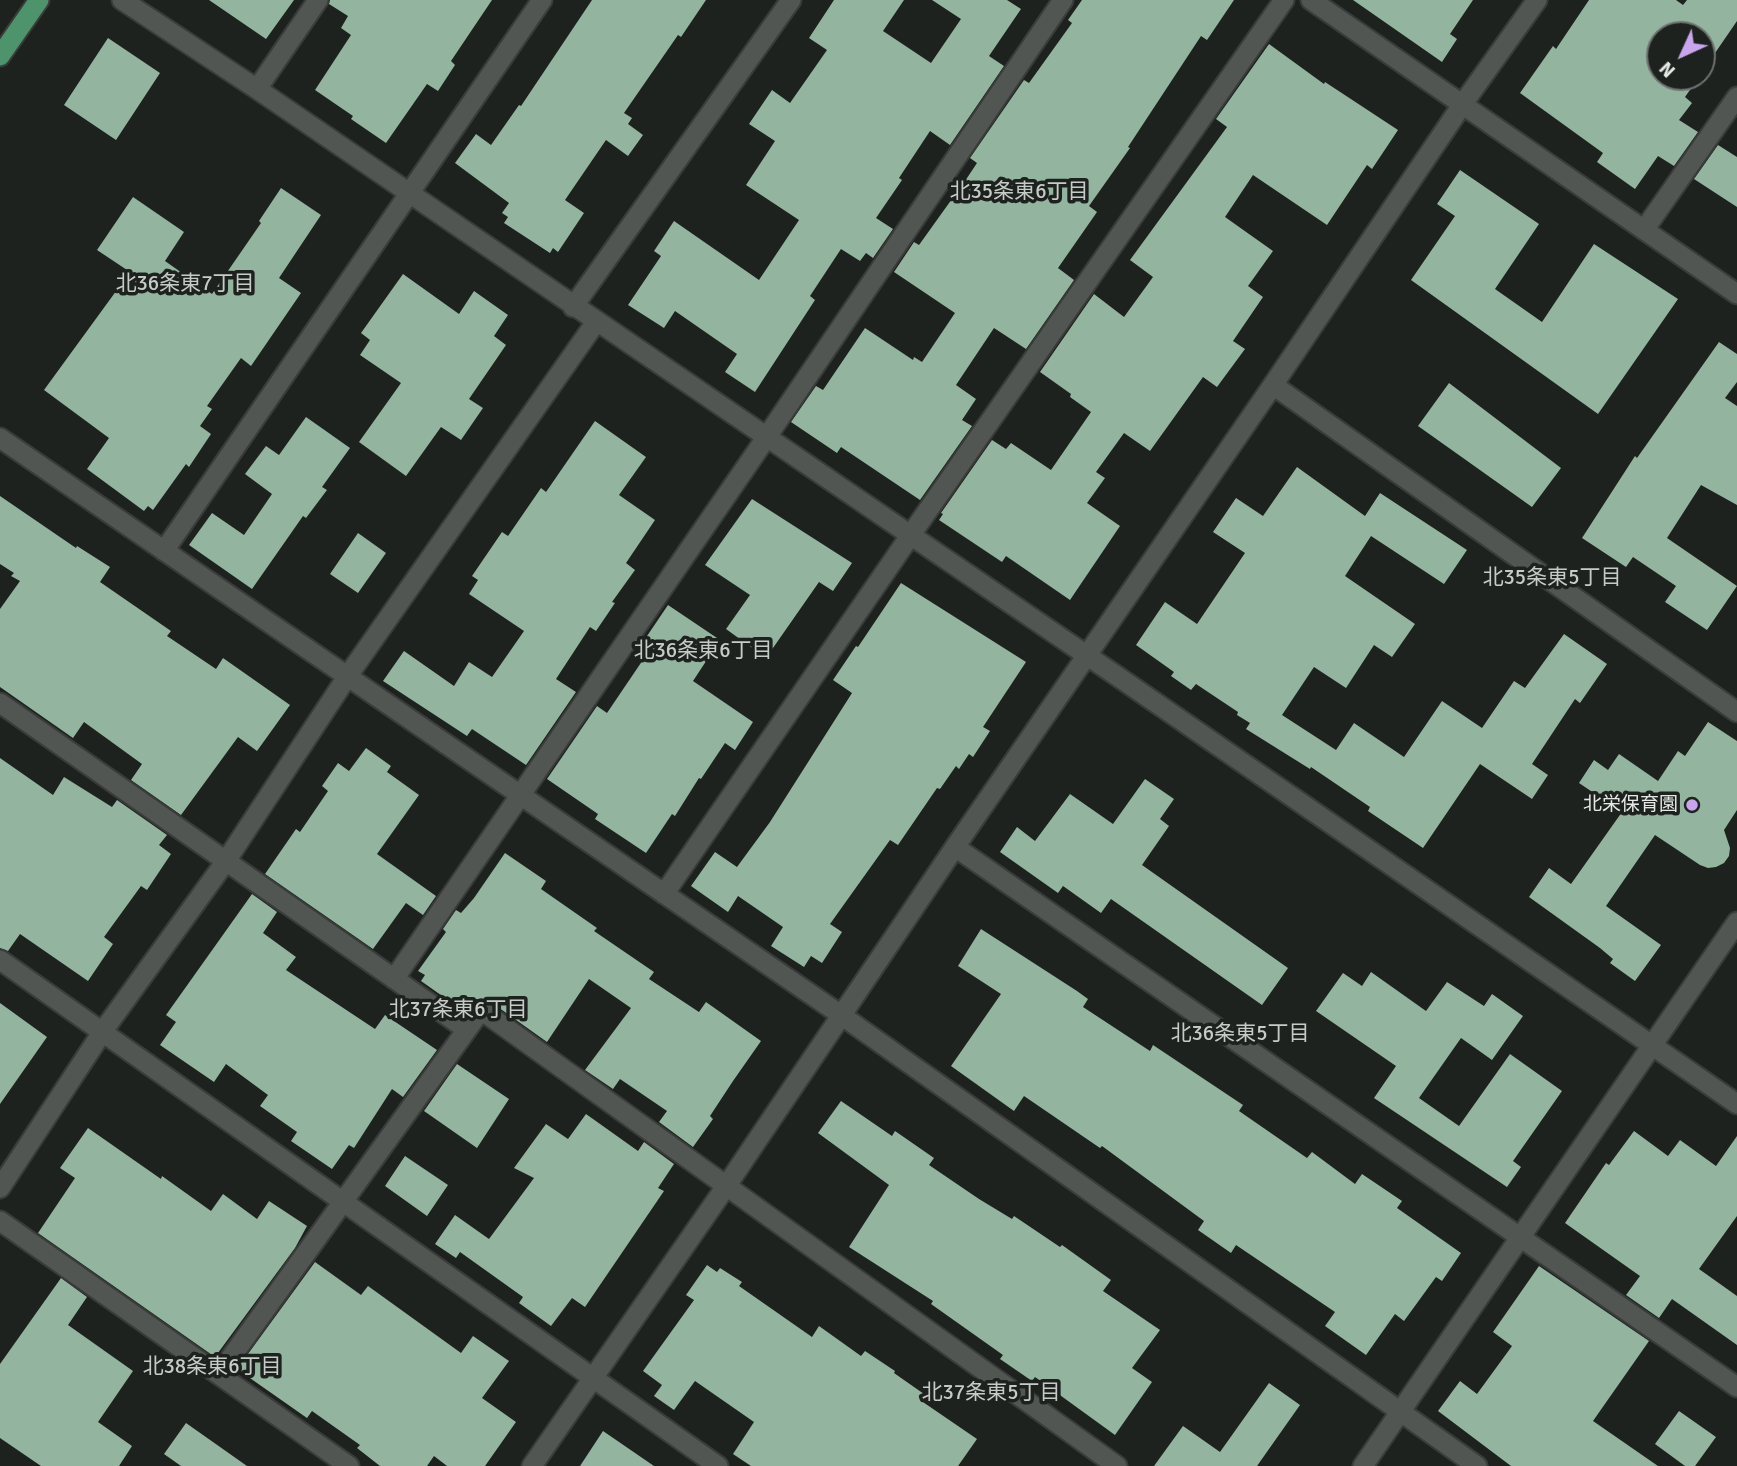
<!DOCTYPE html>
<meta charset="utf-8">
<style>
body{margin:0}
#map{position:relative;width:1737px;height:1466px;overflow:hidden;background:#1e221f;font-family:Signika,sans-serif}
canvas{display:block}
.north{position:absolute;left:1646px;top:21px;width:70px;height:70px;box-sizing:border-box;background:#1e221f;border:2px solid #6e716f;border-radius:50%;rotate:225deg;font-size:19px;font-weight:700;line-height:28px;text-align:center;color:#e5e8e6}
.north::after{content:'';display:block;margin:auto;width:24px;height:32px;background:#c9a5ee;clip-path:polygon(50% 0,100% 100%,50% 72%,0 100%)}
</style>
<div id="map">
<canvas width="1737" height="1466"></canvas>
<div class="north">N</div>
</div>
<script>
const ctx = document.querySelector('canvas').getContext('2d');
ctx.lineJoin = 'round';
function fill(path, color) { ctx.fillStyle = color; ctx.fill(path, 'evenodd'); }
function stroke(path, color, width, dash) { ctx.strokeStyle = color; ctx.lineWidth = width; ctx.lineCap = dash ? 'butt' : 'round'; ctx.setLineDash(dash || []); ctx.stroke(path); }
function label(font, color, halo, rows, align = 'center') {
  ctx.font = font + ' Signika,"Noto Sans JP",sans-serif'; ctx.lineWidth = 7; ctx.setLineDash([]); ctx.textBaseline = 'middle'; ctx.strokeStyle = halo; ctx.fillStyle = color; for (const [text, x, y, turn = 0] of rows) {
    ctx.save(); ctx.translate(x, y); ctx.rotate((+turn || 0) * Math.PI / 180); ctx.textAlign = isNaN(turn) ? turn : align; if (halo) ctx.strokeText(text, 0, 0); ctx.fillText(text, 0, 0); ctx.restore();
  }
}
fill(new Path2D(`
 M209,0H294L266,39Z
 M330,0H492L451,61L455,65L438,91L427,84L386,143L351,119L353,116L315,90L351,35L341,28L348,16L329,4Z
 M592,0H706L681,37L678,35L624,113L632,118L628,124L643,135L628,156L606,140L565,200L584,213L558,252L553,248L550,253L504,223L508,217L502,213L509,203L455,163L476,134L491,145L519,105L521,106Z
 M834,0H904L883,31L931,63L961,19L932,0H1007L1021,9L989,56L1004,66L950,145L930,131L899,178L902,180L876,218L893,229L873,258L866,253L860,261L841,249L810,296L815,300L755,392L725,372L737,354L675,311L664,328L628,305L661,256L654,251L674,221L759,280L799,220L746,185L775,141L749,124L772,90L790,103L827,50L809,38Z
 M1082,0H1234L1207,40L1201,36L1128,147L1130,148L1089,206L1097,212L1058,268L1074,280L1026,349L994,328L956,385L976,399L962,420L972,426L920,500L841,447L837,453L791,422L816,386L823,390L865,328L913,360L914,357L922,362L955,313L894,272L914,242L919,245L967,178L977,163L970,158L1024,80L1029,83L1072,23L1068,20Z
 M1353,0H1473L1450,34L1457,39L1442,62Z
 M1589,0H1676L1683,5L1687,0H1737V21L1702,72V35H1660V77H1699L1685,97L1692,103L1679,120L1698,132L1674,166L1658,156L1635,189L1597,162L1603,153L1520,93L1553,46L1556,49Z
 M108,38L160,73L116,140L64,105Z
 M1269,44L1324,84L1325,82L1398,130L1372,169L1367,165L1327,225L1253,175L1225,217L1273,251L1248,286L1263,297L1233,341L1245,349L1217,387L1203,377L1150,451L1124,433L1096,472L1105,478L1087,503L1120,526L1070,600L1006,556L1002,562L939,520L943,514L941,513L992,440L1006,449L1011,443L1051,470L1091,412L1070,397L1071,394L1040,372L1094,294L1124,317L1153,277L1130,260L1227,127L1216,119Z
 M1718,145L1737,157V207L1694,179Z
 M1460,170L1539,224L1495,289L1542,322L1594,244L1678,299L1598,414L1411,280L1455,216L1437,204Z
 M281,188L321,215L279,278L301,293L251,366L241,358L207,406L212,409L200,426L211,434L189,467L186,464L153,510L148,506L144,511L87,469L109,438L44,390L130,272L97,250L133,197L184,232L165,261L212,294L261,223L259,221Z
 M403,274L459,314L474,291L508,315L494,336L506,345L469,399L483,408L461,440L441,427L406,476L359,442L401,383L360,355L370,340L361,333Z
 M1719,342L1737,354V382L1725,398L1737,406V505L1701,485L1667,538L1737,586L1707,630L1665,602L1676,586L1633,557L1626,567L1582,538L1635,456L1637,458Z
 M1449,383L1561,468L1532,507L1418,426Z
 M306,417L350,448L322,487L327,490L306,518L303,516L252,589L189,545L212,513L244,535L272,494L245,474L266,446L279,455Z
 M595,421L646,457L619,495L655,520L626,563L635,570L612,602L615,603L596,631L590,627L556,679L576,692L526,765L472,729L467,736L383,681L404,651L454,686L469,662L492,677L524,631L469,594L478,580L472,576L502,532L508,536L541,488L546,492Z
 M1297,467L1365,516L1380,493L1467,550L1444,584L1371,536L1345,576L1415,624L1392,657L1374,645L1346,688L1314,667L1282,715L1336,750L1354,723L1404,757L1442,701L1482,728L1514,681L1525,688L1564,634L1607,664L1580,703L1575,699L1532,764L1548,775L1532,799L1480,764L1423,848L1368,811L1370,807L1311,767L1310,769L1246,729L1250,723L1237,715L1238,712L1196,684L1191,690L1171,676L1174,672L1136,645L1165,602L1197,624L1245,553L1213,532L1236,498L1263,516Z
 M0,496L76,548L77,546L110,567L100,582L171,631L167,636L216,669L223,658L290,705L257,751L238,737L181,815L131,780L142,764L84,722L73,738L0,687V609L20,581L11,576L14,573L0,564Z
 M752,499L852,563L833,591L819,582L766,658L726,629L750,595L705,565Z
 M358,533L386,553L358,593L330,574Z
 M901,583L1026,662L983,727L990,731L973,757L969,754L959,769L956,766L940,789L937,788L898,845L890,840L830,924L842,932L822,963L811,956L804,967L771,946L783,927L738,896L728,912L691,886L715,852L737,867L770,822L852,693L833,680L856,646L858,647Z
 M668,605L720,640L693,681L753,722L735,750L725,743L701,779L699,778L675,816L672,814L646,853L595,819L598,814L547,779L597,706L607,713L653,645L645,639Z
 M1708,722L1737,741V810L1724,830L1730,848L1729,856L1724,863L1716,867L1708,868L1700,865L1655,835L1606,906L1661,945L1635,981L1610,963L1613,959L1600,948L1529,897L1549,868L1571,884L1622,812L1579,783L1594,760L1608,770L1619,754L1658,781L1678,751L1685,756Z
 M366,748L391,766L387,772L419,795L377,854L436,896L423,915L406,903L373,949L265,874L296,829L300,832L328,791L322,786L338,763L349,771Z
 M0,758L53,795L64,777L112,807L117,800L167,835L159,845L171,854L147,890L141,886L104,937L113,944L88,981L20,934L8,951L0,948Z
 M1145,779L1174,799L1160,819L1169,826L1142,865L1288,968L1262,1005L1111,899L1101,913L1063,886L1058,893L1000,852L1017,827L1035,841L1070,794L1113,824Z
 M505,853L546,881L541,889L597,928L594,931L654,972L649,979L699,1012L706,1002L761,1041L733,1081L710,1116L713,1119L693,1147L659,1122L667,1111L620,1079L613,1089L585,1070L631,1008L589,979L547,1042L488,1000L475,999L465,1012L421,981L425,975L418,971L446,932L443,929L456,910L461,913L474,898Z
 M252,894L277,912L263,933L296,957L286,970L375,1029L385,1015L437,1050L403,1097L392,1089L354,1148L349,1145L332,1169L291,1141L297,1132L260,1106L268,1095L226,1064L214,1082L160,1045L176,1022L166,1015Z
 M981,929L1077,991L1088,999L1083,1007L1150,1051L1153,1045L1243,1105L1239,1111L1307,1158L1312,1152L1355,1184L1362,1174L1402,1201L1397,1208L1461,1253L1442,1281L1436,1277L1404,1321L1395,1314L1366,1355L1325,1326L1335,1312L1236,1245L1231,1253L1198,1230L1204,1221L1102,1146L1100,1148L1024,1096L1014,1111L951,1066L1001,994L958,966Z
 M1371,972L1426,1011L1447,982L1484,1006L1492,994L1523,1016L1492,1060L1461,1038L1419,1098L1459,1126L1510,1054L1562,1091L1513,1161L1521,1167L1507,1187L1374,1098L1396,1066L1316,1011L1343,973L1362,986Z
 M0,1003L47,1037L0,1104Z
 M457,1064L509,1099L477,1148L424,1111Z
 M841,1101L892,1136L895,1131L934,1158L929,1165L979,1199L1012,1219L1014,1216L1060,1247L1062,1245L1111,1280L1103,1291L1160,1330L1132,1368L1152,1382L1115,1435L1035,1377L1032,1381L1000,1359L1003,1355L931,1304L933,1301L849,1247L889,1185L818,1133Z
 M586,1114L638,1151L644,1142L674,1164L658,1188L664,1191L585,1307L572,1298L551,1326L519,1303L523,1297L460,1252L456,1258L435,1244L455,1215L489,1239L534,1178L514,1168L546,1124L568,1139Z
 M88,1128L161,1179L162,1176L211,1211L223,1194L257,1219L269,1201L307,1226L295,1248L215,1357L38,1233L75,1178L60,1168Z
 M1634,1131L1668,1156L1680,1140L1716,1166L1737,1136V1216L1699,1269L1737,1296V1345L1672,1299L1659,1318L1626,1295L1640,1276L1565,1223L1606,1163L1609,1165Z
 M405,1156L448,1185L427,1216L385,1186Z
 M315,1262L361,1295L368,1286L461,1353L473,1336L509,1361L482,1398L516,1422L485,1466H447L434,1456L427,1466H380L357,1448L360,1445L312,1411L307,1418L237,1369Z
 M707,1265L717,1272L720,1268L742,1282L739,1286L812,1337L819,1326L861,1356L865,1351L895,1371L894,1373L924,1394L920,1400L977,1439L958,1466H751L733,1454L754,1422L695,1381L674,1410L654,1396L662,1385L643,1371L694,1300L686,1295Z
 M1539,1266L1649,1341L1593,1421L1658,1466H1511L1438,1411L1460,1381L1477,1394L1512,1346L1493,1332Z
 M61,1278L87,1297L68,1325L133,1371L98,1422L132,1446L119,1466H41L0,1438V1364Z
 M1269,1383L1300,1405L1257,1466H1154L1183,1426L1220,1452Z
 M1679,1411L1716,1437L1695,1466H1685L1655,1444Z
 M186,1423L247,1466H181L164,1454Z
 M603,1431L654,1466H580Z`), '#93b49e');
const minor = new Path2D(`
 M122,0L257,89L1117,676L1737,1104
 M1311,0L1737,294
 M257,89L318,0
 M1644,230L1737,97
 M573,307L791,0
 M1273,385L1737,712
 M0,438L841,1015L1477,1466
 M164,551L542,0
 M0,703L466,1029
 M955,847L1737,1387
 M664,894L910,536L1284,0
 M0,960L718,1466
 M394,979L766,438L1063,0
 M0,1188L103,1031L226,861L347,677L596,322
 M0,1221L349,1466
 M219,1374L481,1010L1117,1466
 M532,1466L727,1185L955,847L1273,385L1462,105L1537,0`);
const tertiary = new Path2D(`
 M1363,1466L1737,922`);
const primary = new Path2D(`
 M0,56L39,0`);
stroke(minor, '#393c3a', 23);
stroke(tertiary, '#393c3a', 23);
stroke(primary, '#393c3a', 23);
stroke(minor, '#515652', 19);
stroke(tertiary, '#515652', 19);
stroke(primary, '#4d936c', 19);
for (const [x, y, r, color] of [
 [1692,805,7,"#c9a5ee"]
]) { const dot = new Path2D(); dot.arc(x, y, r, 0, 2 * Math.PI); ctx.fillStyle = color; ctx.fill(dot); stroke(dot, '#1e221f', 2.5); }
label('19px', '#e5e8e6', '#1e221f', [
 ["北栄保育園",1678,805]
], 'right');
label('21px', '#c5cbc7', '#1e221f', [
 ["北35条東6丁目",1019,192],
 ["北36条東7丁目",185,284],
 ["北35条東5丁目",1552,578],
 ["北36条東6丁目",703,651],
 ["北37条東6丁目",458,1010],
 ["北36条東5丁目",1240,1034],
 ["北38条東6丁目",212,1367],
 ["北37条東5丁目",991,1393]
]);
</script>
